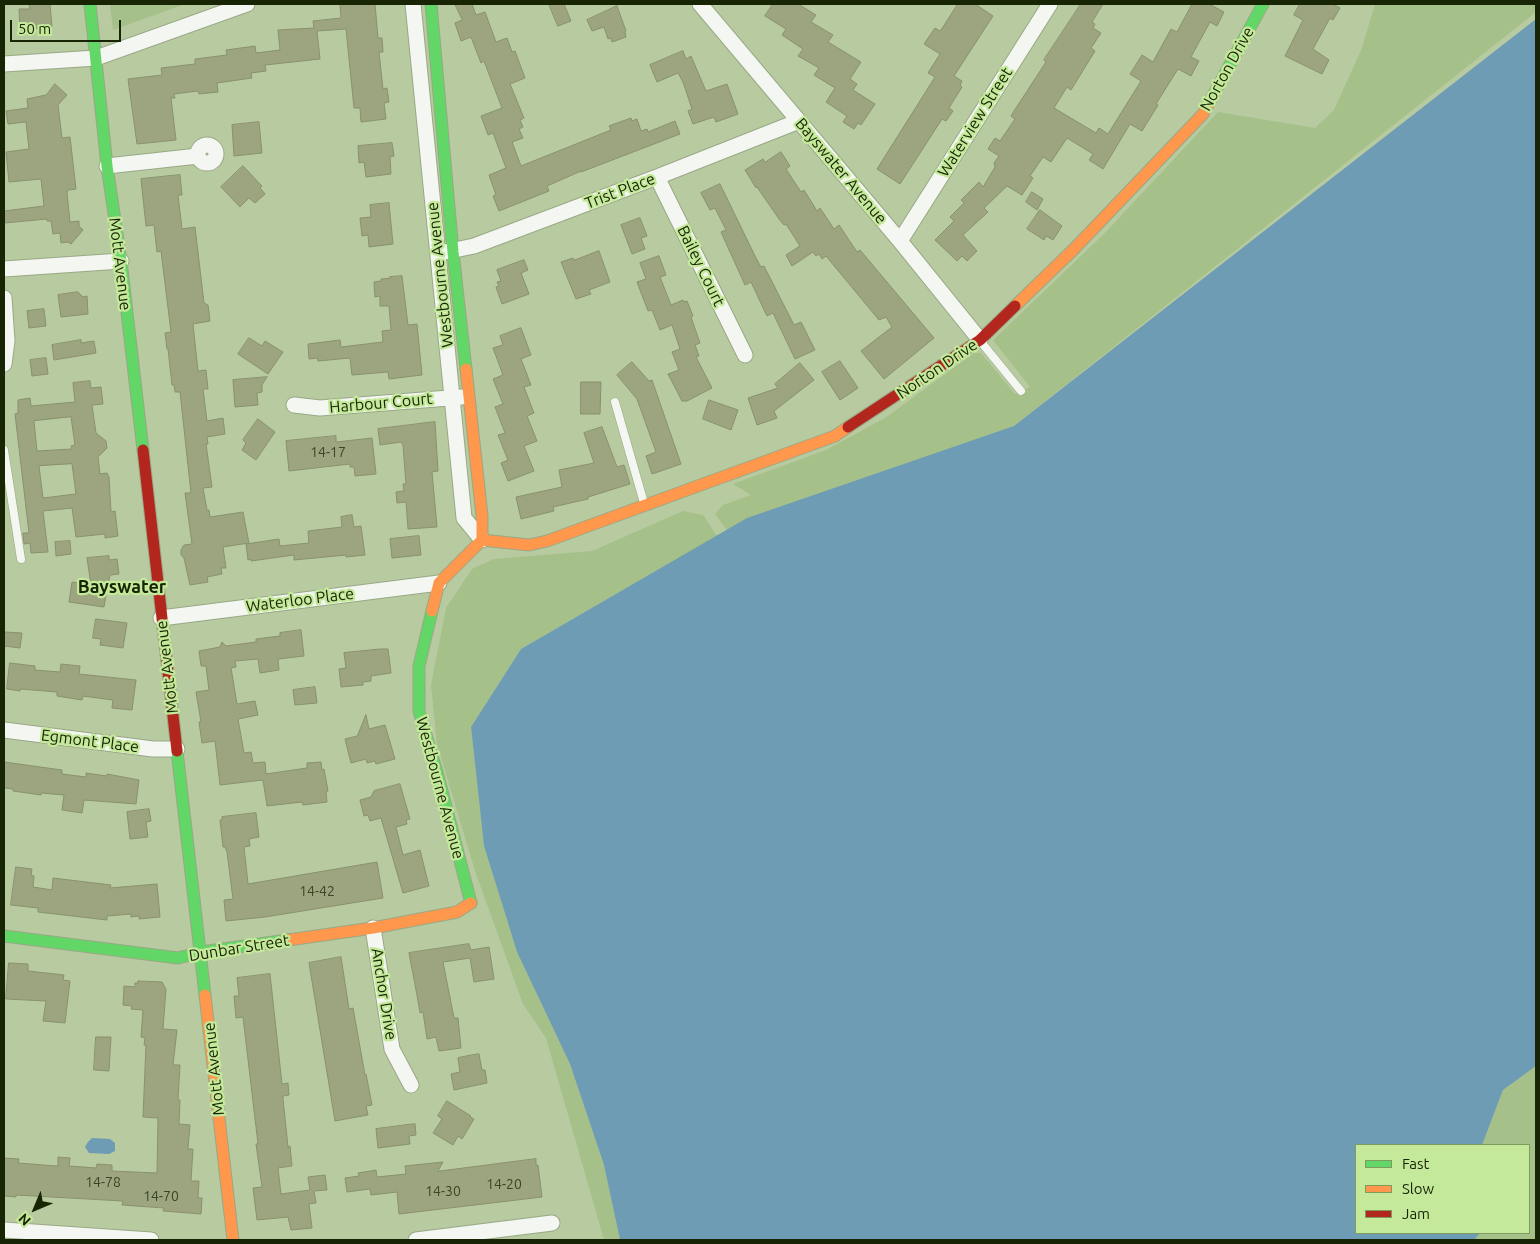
<!DOCTYPE html>
<style>
body{margin:0}
#map{position:relative;width:1540px;height:1244px;overflow:hidden;background:#b7caa0;font-family:Ubuntu,sans-serif}
canvas{display:block}
.frame{position:absolute;inset:0;border:5px solid #182505;pointer-events:none}
.legend{position:absolute;left:1355px;top:1144px;width:175px;height:90px;box-sizing:border-box;background:#c5e99a;border:1px solid #809b5e;margin:0;padding:6px 9px;list-style:none;font-size:15px;color:#182505}
.legend li{display:flex;align-items:center;gap:10px;height:25px}
.legend b{width:25px;border:1px solid #809b5e}
.north{position:absolute;left:10px;top:1184px;width:50px;height:50px;-webkit-text-stroke:4px #c5e99a;paint-order:stroke;rotate:225deg;font-size:14px;font-weight:700;line-height:20px;text-align:center;color:#182505}
.north::after{content:'';display:block;margin:auto;width:18px;height:22px;background:#182505;clip-path:polygon(50% 0,100% 100%,50% 72%,0 100%)}
.scale{position:absolute;left:10px;top:20px;width:111px;height:22px;box-sizing:border-box;border:2px solid #182505;border-top:0;padding-left:6px;font-size:15px;line-height:18px;white-space:nowrap;color:#182505;-webkit-text-stroke:4px #c5e99a;paint-order:stroke}
</style>
<div id="map">
<canvas width="1540" height="1244"></canvas>
<div class="frame"></div>
<ul class="legend">
<li><b style="height:6px;background:#63d668"></b>Fast</li>
<li><b style="height:6px;background:#ff974d"></b>Slow</li>
<li><b style="height:6px;background:#b3261e"></b>Jam</li>
</ul>
<div class="north">N</div>
<div class="scale">50 m</div>
</div>
<script>
const ctx = document.querySelector('canvas').getContext('2d');
ctx.lineJoin = 'round';
function fill(path, color) { ctx.fillStyle = color; ctx.fill(path, 'evenodd'); }
function stroke(path, color, width, dash) { ctx.strokeStyle = color; ctx.lineWidth = width; ctx.lineCap = dash ? 'butt' : 'round'; ctx.setLineDash(dash || []); ctx.stroke(path); }
function label(font, color, halo, rows, align = 'center') {
  ctx.font = font + ' Ubuntu,sans-serif'; ctx.lineWidth = 4.5; ctx.setLineDash([]); ctx.textBaseline = 'middle'; ctx.strokeStyle = halo; ctx.fillStyle = color; for (const [text, x, y, turn = 0] of rows) {
    ctx.save(); ctx.translate(x, y); ctx.rotate((+turn || 0) * Math.PI / 180); ctx.textAlign = isNaN(turn) ? turn : align; if (halo) ctx.strokeText(text, 0, 0); ctx.fillText(text, 0, 0); ctx.restore();
  }
}
fill(new Path2D(`
 M110,4H185L113,30Z
 M1375,4H1536V12L1014,426L727,530L715,514L723,505L751,495L733,484L826,450L885,418L974,353H981L1015,394L1030,387L993,340L1104,234L1218,112L1315,128L1334,110L1362,48Z
 M683,511L703,515L717,536L521,649L471,727L484,846L517,952L570,1064L604,1165L620,1240H604L546,1038L523,1004L476,874L437,744L431,685L446,608L472,569L494,559L592,551Z
 M1536,1066V1240H1474L1480,1233H1529V1145H1482L1503,1090Z`), '#a6c089');
fill(new Path2D(`
 M1536,19V1066L1503,1090L1482,1145H1356V1233H1480L1474,1240H620L604,1165L570,1064L517,952L484,846L471,727L521,649L747,518L1014,426Z
 M92,1138L110,1139L115,1143V1151L109,1154L89,1153L85,1147L88,1142Z`), '#6e9cb4');
const building = new Path2D(`
 M29,4H50L52,27L20,30L19,9H30Z
 M349,4H375L378,38H382L383,52H379L383,89L387,88L389,102L384,103L386,119L361,122L360,108H354L346,29L317,31L320,59L265,65L266,71L251,73L252,78L217,83L218,92L199,94L198,91L174,94L175,98H171L176,140L137,144L128,79L162,75L161,68L195,64V59L227,55L226,50L255,46L256,53L280,50L278,30L314,28L313,21L341,18L340,5Z
 M455,4H472L476,15L485,12L496,42L507,38L512,52L515,51L525,78L510,84L524,118L520,120L523,127L519,129L523,138L512,142L521,166L611,130L609,126L631,118L632,121L637,119L641,131L647,129L648,132L675,121L680,134L581,172V171L547,186L549,191L499,211L493,196L496,195L489,175L506,168L493,133L488,135L481,116L502,108L484,61L481,63L471,37L461,41L455,23L462,20Z
 M549,4H564L571,21L558,26Z
 M773,4H798L816,15L811,22L833,35L828,42L861,62L850,79L857,84L853,90L875,104L861,125L858,123L854,129L843,122L847,116L826,102L835,88L814,75L819,68L798,56L803,49L782,35L786,29L765,16Z
 M958,4H975L993,16L954,76L962,81L960,85L962,87L949,108L953,111L946,121L942,119L900,184L877,169L935,77L928,73L940,54L924,44L935,28L940,31Z
 M1081,4H1103L1092,22L1095,24L1093,28L1101,33L1091,48L1095,51L1071,90L1067,87L1054,108L1096,133L1099,128L1108,134L1141,81L1130,74L1142,55L1153,62L1171,29L1177,32L1192,4H1209L1224,12L1217,26L1210,22L1198,44L1191,57L1199,61L1191,76L1178,69L1156,104L1158,105L1142,131L1130,124L1103,169L1089,160L1093,154L1067,138L1051,162L1043,157L1030,176L1033,178L1022,195L1007,186L984,208L988,212L963,235L977,251L967,261L962,256L957,261L935,240L954,221L950,217L964,203L961,200L979,182L983,187L995,167L994,163L999,156L988,149L995,138L1000,141L1015,119L1011,116L1016,108L1046,62L1044,60Z
 M1300,4H1333L1340,8L1333,20L1330,18L1313,49L1329,60L1322,74L1285,56L1303,20L1294,15Z
 M617,6L626,31L625,32L626,37L612,42L611,38L608,39L604,27L592,31L587,20Z
 M683,51L686,59L691,56L706,91L727,84L738,114L716,122L714,117L693,124L688,111L692,109L683,82L678,73L657,82L650,65Z
 M55,84L67,95L58,105L62,138L70,137L76,189L68,190L67,193L70,222L79,221V226L83,230L71,244L68,242L61,243L60,233L53,234L51,221H47V219L4,223V211L44,206L41,179L9,182L6,152L29,149L26,122L8,124L6,111L28,108L27,99L46,95Z
 M259,122L262,153L234,156L232,125Z
 M392,143L394,156L390,157L391,174L366,177L364,162L359,163L358,146Z
 M781,152L790,166L786,169L801,192L804,190L817,211L820,208L834,229L839,225L857,252L860,250L934,338L884,379L861,351L892,327L886,317L879,320L826,256L822,259L819,254L816,256L813,252L792,266L786,255L800,246L786,224L784,225L779,219L757,187L756,188L745,170L763,159L765,162Z
 M243,166L262,186L260,188L265,194L255,203L249,198L240,207L221,187Z
 M180,175L182,195H178L182,229L195,227L204,303L208,305L210,321L193,324L198,371L206,370L208,389H203L207,421L223,418L225,434L207,437L208,444H206L212,487L203,488L207,510H209L210,517L243,512L249,543L223,547L226,568H221L222,574L207,577L208,582L190,585L184,558L181,555V550L184,545L192,544L185,493H191L180,392H175L174,385H172L168,349H167L165,333L171,332L161,251L157,252L154,225L146,226L141,179Z
 M720,184L756,258L761,267L764,266L794,325L801,322L815,350L795,359L773,313L767,316L751,282L745,285L721,232L726,230L715,208L710,210L701,193Z
 M1032,192L1043,199L1037,210L1026,202Z
 M389,203L393,244L369,247L368,235L362,236L360,218L371,217L370,205Z
 M1040,210L1062,226L1053,240L1046,236L1044,240L1027,229Z
 M640,218L647,236L641,238L645,249L632,254L621,225Z
 M599,251L610,282L589,290L591,294L576,299L561,262L573,258L574,260Z
 M659,256L666,275L660,277L671,305L683,300L684,302L687,301L693,316L691,317L700,343L695,345L699,356L696,357L712,388L687,401H682L668,374L679,370L672,352L680,349L672,325L660,330L652,310L648,311L637,282L646,279L640,263Z
 M524,260L528,270L521,273L529,294L502,304L496,287L499,286L497,282L501,281L497,270Z
 M402,276L408,325L417,324L422,375L389,379L388,372L352,375L350,358L318,361L317,358L309,359L308,344L340,340L341,347L383,342L382,331L391,330L389,306H380V296L375,297L374,282L381,281V279L391,278L390,277Z
 M78,292L83,297L87,296L88,314L61,317L58,295Z
 M44,309L46,326L29,328L27,311Z
 M521,328L531,355L521,359L531,385L524,387L534,413L527,416L537,441L524,446L534,471L508,481L501,463L508,460L498,435L505,433L495,407L503,404L493,379L503,375L493,348L503,345L500,336Z
 M249,338L262,346L265,341L283,352L268,374L238,354Z
 M81,340V343L94,341L96,353L54,360L52,345Z
 M46,358L48,374L32,376L30,360Z
 M840,361L858,388L840,400L822,372Z
 M632,362L649,381L652,380L681,464L652,474L646,456L656,452L637,399L617,375Z
 M800,363L814,380L774,411L777,418L757,425L748,398L778,388L775,384Z
 M267,377L262,385V392L257,393L258,405L235,407L233,380Z
 M90,381L91,388L101,387L103,404L92,405L96,433L106,441L107,448L98,457L100,474L107,473L109,477L111,512L115,511L118,536L105,538V534L76,537L72,508L43,511L48,552L31,553L30,543L24,544L23,533H29L15,414L18,413V400L30,398L31,406L75,402L73,383ZM71,417L75,445L71,446L72,449L37,451L34,421ZM72,464L76,494L43,498L39,466Z
 M581,382H601L600,414H581Z
 M709,400L738,410L731,430L703,419Z
 M258,419L275,432L256,460L242,450L246,443L243,440Z
 M435,422L438,471L432,472L437,527L408,529L406,502L397,503L396,492L404,491L403,484H406L403,445L401,442L380,445L378,429Z
 M602,427L617,467L624,465L630,484L588,497V499L553,507L554,511L521,519L516,497L562,487L559,470L594,463L584,433Z
 M336,436V442L372,438L376,474L355,476L354,467H350V464L289,471L286,441Z
 M352,515L354,527L361,526L365,555L346,557V555L294,560V555L251,561V559L248,560L246,544L279,539L280,546L309,543L308,531L342,527L341,517Z
 M419,536L421,555L392,558L390,539Z
 M70,541L71,554L56,556L55,542Z
 M109,556V560L117,559L119,574L110,575L104,607L69,602L72,582L91,585L87,558Z
 M96,619L127,623L123,648L100,645L101,639L93,638Z
 M301,630L304,656L278,659L279,670L260,673L258,659L235,661L236,667L231,668L237,704L255,701L258,715L238,719L244,753L251,752L253,763L265,762L266,774L307,768V763L321,762L322,770L324,769L328,791L326,792L327,802L303,805L302,802L267,806L263,780L220,785L215,741L202,743L199,722H201L196,692L209,690L206,666H201L199,651L220,647L222,642L226,646L256,642V639L280,636V633Z
 M5,632L22,633L20,648L4,646Z
 M380,649H388L391,673L371,676V681L363,682V685L341,687L339,669L346,668L344,653Z
 M10,663L35,666V670L60,672L61,664L80,666L79,674L136,680L132,710L112,708L113,700L83,696L82,700L57,696V692L21,689L20,691L7,689Z
 M315,687L317,703L295,705L293,690Z
 M366,715L369,729L385,725L395,759L376,764L375,761L367,763L366,759L351,763L345,739L357,736Z
 M4,762L62,770V774L86,777V773L107,776V774L139,780L136,804L84,800L82,813L62,810L64,795L41,793V795L13,791V789L4,788Z
 M400,784L410,819L406,820L407,824L396,827L403,855L420,850L429,886L403,893L381,818L370,821L368,815L364,816L360,800L371,797L374,791Z
 M149,809L151,821L146,822L148,837L130,839L127,812Z
 M256,813L259,837L249,839L250,846L244,847L248,884L377,862L383,898L265,917L226,921L224,900L233,899L227,852L225,847H223L220,820H222V817Z
 M16,867L32,869L31,875L34,876L33,887L52,890L53,878L111,885L110,888L157,884L160,917L139,919V916L131,917V914L107,916V920L38,912V908L11,905Z
 M469,944L471,950L489,947L494,979L474,982L470,958L443,962L454,1018H458L461,1048L439,1051L436,1037L427,1039L423,1012L420,1013L417,995L409,953Z
 M341,957L349,1009L353,1008L365,1075L366,1074L372,1105L366,1106L368,1115L335,1121L309,963Z
 M9,963L28,964V971L64,975L63,980L70,981L65,1023L43,1021L46,1001L6,999Z
 M270,974L282,1084L288,1083L289,1095L283,1096V1099L288,1147L290,1146L292,1166L278,1168L281,1194L310,1190L308,1177L325,1175L327,1190L314,1191L316,1203L309,1204L312,1228L291,1230L288,1217L257,1220L253,1188L262,1187L256,1144H258L243,1017L236,1018L234,996H239L237,978Z
 M138,981L162,982L166,989L163,1029L177,1030L173,1065H180L178,1100H180L179,1124L190,1125L188,1149H193L191,1181H199L198,1198H202L201,1214L163,1211L164,1208L122,1205L123,1201L16,1195V1197L4,1196V1158L19,1159L18,1163L56,1166H58V1157L70,1158L69,1166L96,1168L97,1164L112,1165V1171L157,1173L158,1118L143,1117L146,1045H144L145,1038L141,1037L143,1010L131,1009L132,1006L123,1005L124,986L135,987V983H138Z
 M96,1037H111L109,1071L94,1070Z
 M479,1054L482,1070H485L487,1083L454,1090L451,1074L460,1072L458,1058Z
 M447,1101L471,1116L470,1117L474,1119L462,1139L458,1136L453,1145L433,1133L442,1119L438,1116Z
 M415,1124L416,1135L409,1136L410,1144L378,1148L376,1129Z
 M536,1159V1165H538L542,1197L399,1214L397,1192L371,1195L370,1189L347,1192L345,1178L359,1176L358,1173L376,1170L377,1177L406,1174L405,1166L443,1162L438,1171Z`);
fill(building, '#9ca480');
stroke(building, '#89916d', 1);
const lane = new Path2D(`
 M981,342L1021,391
 M615,402L644,503
 M4,450L21,559`);
const street = new Path2D(`
 M413,4L464,518L482,540
 M700,4L900,241L980,340
 M4,64L96,58L247,4
 M198 154a9 9 0 1 1 18 0a9 9 0 1 1-18 0Z
 M107,166L198,156
 M657,177L745,355
 M900,241L1050,4
 M445,252L474,246L657,177L799,121
 M4,269L121,261
 M4,298L7,341L4,364
 M294,405L320,408L462,397
 M161,618L439,583
 M4,730L153,749H177
 M373,928L392,1049L411,1085
 M4,1230L151,1240
 M416,1240L552,1223`);
const fast = new Path2D(`
 M90,4L107,166L121,261L143,450
 M431,4L453,252L466,369
 M1210,101L1263,4
 M432,611L419,666V711L438,776L471,903
 M177,751L205,995
 M4,936L178,958L201,952L288,940`);
const slow = new Path2D(`
 M1015,306L1074,249L1203,114L1210,101
 M482,540L529,545L547,541L835,436L848,427
 M432,611L439,583L482,540V516L466,369
 M288,940L373,928L457,912L471,903
 M205,995L233,1240`);
const jam = new Path2D(`
 M848,427L980,340L1015,306
 M143,450L177,751`);
stroke(lane, '#99a886', 9);
stroke(street, '#99a886', 17);
stroke(fast, '#99a886', 13);
stroke(slow, '#99a886', 13);
stroke(jam, '#99a886', 13);
stroke(lane, '#f4f7f1', 8);
stroke(street, '#f4f7f1', 15);
stroke(fast, '#63d668', 11);
stroke(slow, '#ff974d', 11);
stroke(jam, '#b3261e', 11);
label('14px', '#394524', null, [
 ["14-17",328,452],
 ["14-42",317,891],
 ["14-78",103,1182],
 ["14-20",504,1184],
 ["14-30",443,1191],
 ["14-70",161,1196]
]);
label('16px', '#182505', '#c5e99a', [
 ["Norton Drive",1227,69,-61],
 ["Waterview Street",975,122,-58],
 ["Bayswater Avenue",841,171,50],
 ["Trist Place",620,191,-21],
 ["Mott Avenue",120,264,83],
 ["Bailey Court",701,266,64],
 ["Westbourne Avenue",440,275,-96],
 ["Norton Drive",937,369,-34],
 ["Harbour Court",381,403,-5],
 ["Waterloo Place",300,600,-7],
 ["Mott Avenue",167,667,-97],
 ["Egmont Place",90,741,7],
 ["Westbourne Avenue",440,788,75],
 ["Dunbar Street",239,948,-9],
 ["Anchor Drive",384,994,81],
 ["Mott Avenue",214,1069,-96]
]);
label('bold 18px', '#182505', '#c5e99a', [
 ["Bayswater",122,587]
]);
</script>
